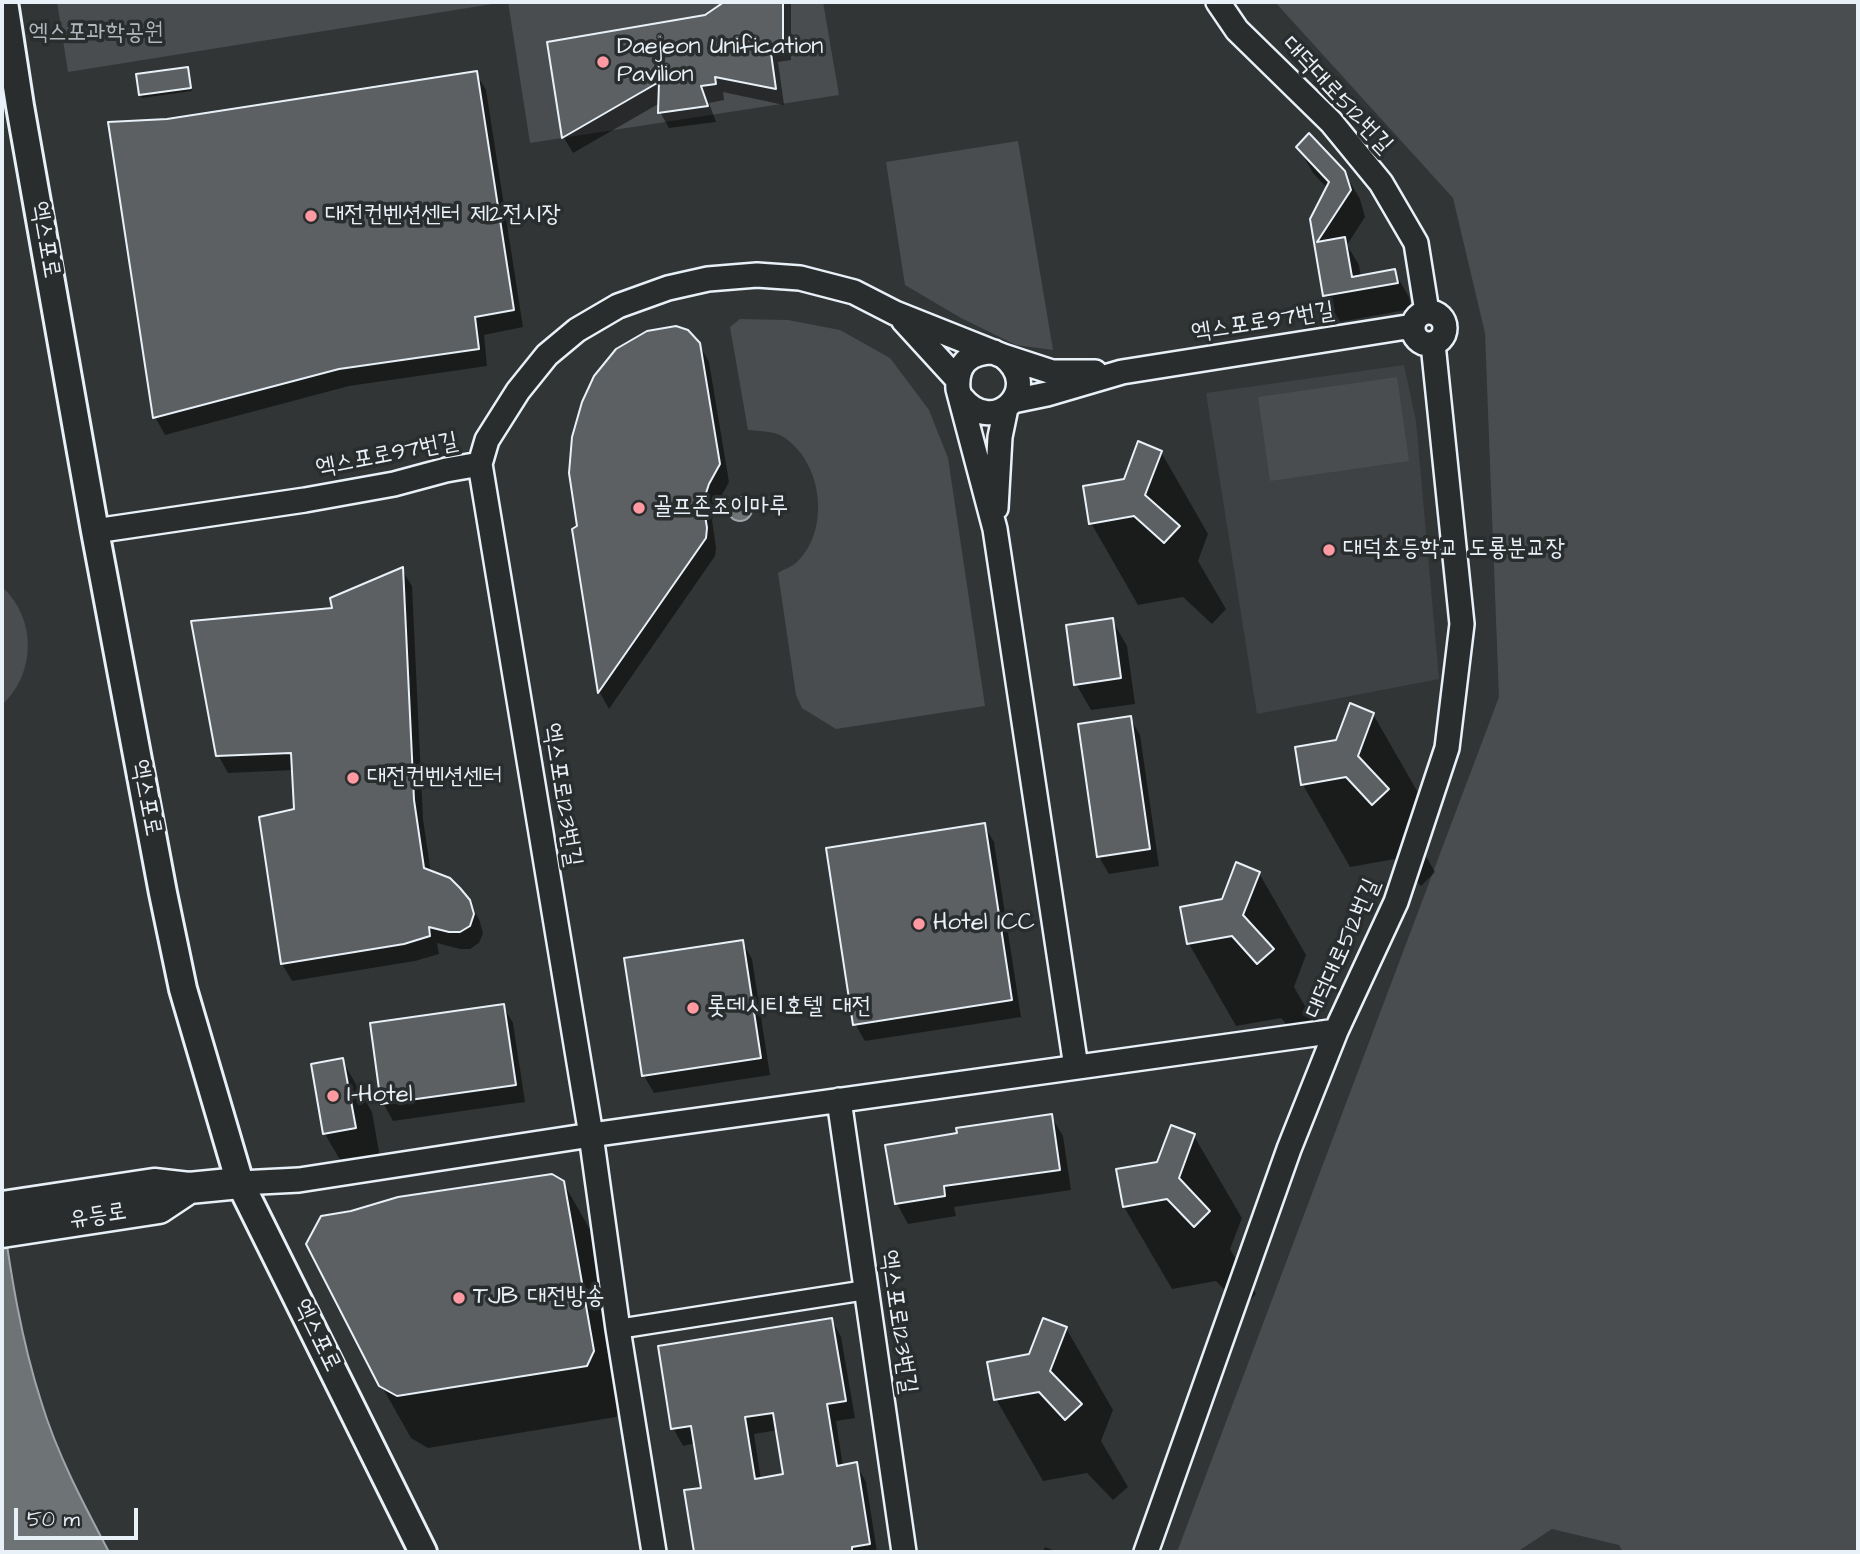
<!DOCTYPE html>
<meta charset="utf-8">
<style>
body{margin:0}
#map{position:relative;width:1860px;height:1554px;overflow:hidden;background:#323536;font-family:"Architects Daughter",sans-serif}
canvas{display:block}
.frame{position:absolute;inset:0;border:4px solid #e8f1f8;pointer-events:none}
.scale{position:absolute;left:14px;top:1508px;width:124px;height:32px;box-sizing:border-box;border:4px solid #e8f1f8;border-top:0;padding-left:9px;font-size:21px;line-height:24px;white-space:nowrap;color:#e8f1f8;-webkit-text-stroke:5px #2a2d2e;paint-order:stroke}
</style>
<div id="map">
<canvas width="1860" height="1554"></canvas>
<div class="frame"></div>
<div class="scale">50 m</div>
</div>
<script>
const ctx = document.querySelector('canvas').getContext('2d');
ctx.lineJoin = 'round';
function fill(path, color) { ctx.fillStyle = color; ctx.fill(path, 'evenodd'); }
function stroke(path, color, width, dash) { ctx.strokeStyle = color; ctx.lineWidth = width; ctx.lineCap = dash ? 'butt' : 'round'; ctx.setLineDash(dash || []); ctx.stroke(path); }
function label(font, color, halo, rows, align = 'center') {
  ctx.font = font + ' "Architects Daughter","Poor Story",sans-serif'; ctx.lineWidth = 7; ctx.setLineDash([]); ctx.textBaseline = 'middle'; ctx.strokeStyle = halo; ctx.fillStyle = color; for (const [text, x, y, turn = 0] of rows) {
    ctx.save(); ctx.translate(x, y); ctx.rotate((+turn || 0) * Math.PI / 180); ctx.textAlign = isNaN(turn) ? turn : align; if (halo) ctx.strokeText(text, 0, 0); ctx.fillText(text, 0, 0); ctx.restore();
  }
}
fill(new Path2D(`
 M1404,365L1416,421L1439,679L1257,714L1206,393Z`), '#3f4244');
fill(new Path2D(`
 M57,2H505L68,72Z
 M508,2H823L839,95L530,143Z
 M1275,2H1858V1552H1623L1619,1545L1552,1529L1517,1552H1177L1499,697L1485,333L1453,198Z
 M1018,141L1053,350L1016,345L961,318L905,285L886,162Z
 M740,319L788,320L840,330L890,358L929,410L948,458L985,706L836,729L802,708L796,695L778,573C784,569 792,567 797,562C832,529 822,458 780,435C771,431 758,431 748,430L730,327Z
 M1397,377L1409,461L1270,481L1258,397Z
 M2,587C37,618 36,674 2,705Z`), '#494d4f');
const water = new Path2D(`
 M728 509a12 12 0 1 1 24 0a12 12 0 1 1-24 0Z
 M2,1211C11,1275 21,1339 41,1401C57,1454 83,1503 109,1552H2Z`);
fill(water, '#6e7376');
stroke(water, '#9fa5aa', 2);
fill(new Path2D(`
 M727,2H791V60L778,62L784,105L723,92L724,100L709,103L716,122L669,128L660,112V103L573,153L564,138L549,43L706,17Z
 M187,69L192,91L142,98L140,95Z
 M476,73L486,90L523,327L484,335L487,366L349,386L165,435L155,417L167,121Z
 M1298,147L1344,172L1360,199L1365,217L1347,245L1359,265L1361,277L1394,271L1409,297L1411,309L1340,322L1325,296L1312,220L1328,189L1313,173Z
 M699,344L709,362L729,482L718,502L712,520L716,547L715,556L609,709L600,693L574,530L579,527Z
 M1161,452L1208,534L1198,561L1226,609L1212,624L1183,597L1138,605L1091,523L1125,480Z
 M402,570L412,586L423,819L431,873L469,901L479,919L483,933L479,943L470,949H460L437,943L439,954L415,961L292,981L282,964L296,810L294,770L228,773L218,755L334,610Z
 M1112,620L1127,646L1135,704L1091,710L1076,684Z
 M1373,714L1420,796L1409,827L1435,872L1421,886L1395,859L1350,867L1303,785L1297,749L1337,742Z
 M1130,718L1140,735L1159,866L1109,874L1099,857Z
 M984,825L994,842L1021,1017L865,1041L855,1024Z
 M1259,873L1306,955L1294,987L1320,1032L1305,1045L1281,1018L1236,1026L1189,944L1182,908L1223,901Z
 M742,941L752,959L770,1075L654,1093L644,1076L626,959Z
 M503,1006L513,1023L525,1102L393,1121L383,1103Z
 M342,1060L372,1112L384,1180L355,1186L325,1134Z
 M1051,1116L1063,1136L1071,1190L954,1207L956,1216L908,1224L897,1204L887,1147Z
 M1194,1136L1242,1218L1230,1249L1256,1294L1242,1308L1216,1281L1172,1289L1124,1207Z
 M563,1182L593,1235L623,1404L616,1417L428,1448L411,1438L381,1385Z
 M832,1320L841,1337L855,1418L836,1421L843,1467L856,1464L866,1482L877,1552H696L686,1492L703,1489L696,1443L683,1446L673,1428ZM778,1430L786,1476L761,1480L754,1434Z
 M1066,1328L1113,1410L1101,1441L1128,1487L1113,1500L1087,1473L1043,1481L996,1399L1030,1356Z
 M1045,1547L1058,1552H1043Z`), '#0007');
const building = new Path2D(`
 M724,2H783V43L770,46L776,89L715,77L716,84L701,86L708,106L658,113L659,82L562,138L547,42L705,15Z
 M188,67L191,88L139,95L136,74Z
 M477,71L514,310L475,317L479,349L339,369L153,418L108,122L167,119Z
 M1309,133L1345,171L1351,190L1317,242L1345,237L1352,277L1395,269L1398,283L1323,296L1310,219L1329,182L1296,147Z
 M676,326L688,330L700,343L720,464L709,484L703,502L707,528L706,538L598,693L572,529L577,526L569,473L572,437L582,402L594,376L616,349L647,331Z
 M1138,441L1162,451L1145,495L1180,526L1164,543L1134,516L1089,524L1083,486L1124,479Z
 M403,567L414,800L424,868L450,878L460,888L470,900L474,914L470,926L460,932H449L429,927L430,936L404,944L281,964L259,817L294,809L291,753L216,756L191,621L332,608L330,598Z
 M1113,618L1121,678L1074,685L1066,625Z
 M1350,703L1374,713L1358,756L1389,789L1372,805L1346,777L1301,785L1295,747L1336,740Z
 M1131,716L1150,849L1097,857L1078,724Z
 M985,823L1012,1000L853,1025L826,848Z
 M1236,862L1260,872L1243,915L1274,949L1257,964L1232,936L1187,944L1180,907L1222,899Z
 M743,940L761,1058L642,1076L624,958Z
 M504,1004L516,1085L381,1104L370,1023Z
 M343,1058L356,1128L323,1134L311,1064Z
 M1052,1114L1060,1170L944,1186L945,1196L895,1204L885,1145L957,1133L956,1128Z
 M1171,1125L1195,1134L1179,1178L1210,1211L1194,1227L1167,1199L1123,1207L1116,1169L1157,1162Z
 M552,1174L564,1181L594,1351L587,1366L397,1396L379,1386L306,1244L321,1216L351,1211L398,1197Z
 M832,1318L846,1401L827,1404L837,1466L857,1462L870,1544L852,1547V1552H694L684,1490L701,1488L691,1426L671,1429L658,1346ZM773,1413L783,1474L755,1479L745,1417Z
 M1043,1318L1067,1327L1050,1371L1082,1404L1065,1420L1039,1392L994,1400L987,1362L1029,1354Z`);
fill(building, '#5c6063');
stroke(building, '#e8f1f8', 2);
const minor = new Path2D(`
 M618,1329L866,1290`);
const tertiary = new Path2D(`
 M1218,2L1237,30L1331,122L1381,183L1416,243L1427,312
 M1413 328a16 16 0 1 1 32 0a16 16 0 1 1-32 0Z
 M903,320L957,379
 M994,352C969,352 956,364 958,389L995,529L1076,1067
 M1003,356L1052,372H1095
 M1013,401L1047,394L1122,372L1413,326
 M996,508L1000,437L1006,408
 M95,531L305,500L394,484L446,470L480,464
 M839,1100L904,1552
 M240,1183L299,1180L591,1135L1336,1031
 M654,1552L618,1329L591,1135L480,464L487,440L518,391L547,355L577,330L618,306L668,288L708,279L757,275L800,278L854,292L895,313L1003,356C1044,388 994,438 962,398
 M1146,1552L1289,1149L1336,1031L1396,902L1447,748L1462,624L1433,344`);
const secondary = new Path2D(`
 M4,2L20,106L95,531L163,893L183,989L240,1183L423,1552`);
const primary = new Path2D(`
 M2,1207L154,1184L189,1188L240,1183
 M2,1232L159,1208L189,1188`);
stroke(minor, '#e8f1f8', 23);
stroke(tertiary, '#e8f1f8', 28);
stroke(secondary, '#e8f1f8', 32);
stroke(primary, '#e8f1f8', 35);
stroke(minor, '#2a2d2e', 18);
stroke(tertiary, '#2a2d2e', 23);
stroke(secondary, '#2a2d2e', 26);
stroke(primary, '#2a2d2e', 30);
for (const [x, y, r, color] of [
 [603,62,7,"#ff9aa2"],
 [311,216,7,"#ff9aa2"],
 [639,508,7,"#ff9aa2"],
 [1329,550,7,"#ff9aa2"],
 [353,778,7,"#ff9aa2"],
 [919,924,7,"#ff9aa2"],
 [693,1008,7,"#ff9aa2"],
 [333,1096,7,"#ff9aa2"],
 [459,1298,7,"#ff9aa2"]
]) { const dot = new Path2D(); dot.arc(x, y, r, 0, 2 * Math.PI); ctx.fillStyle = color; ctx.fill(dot); stroke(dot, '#2a2d2e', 2.5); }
label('24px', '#b0b8bd', '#2a2d2e', [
 ["엑스포과학공원",96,34]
]);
label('24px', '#e8f1f8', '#2a2d2e', [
 ["Daejeon Unification",617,48],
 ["Pavilion",617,76],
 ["대전컨벤션센터 제2전시장",325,216],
 ["골프존조이마루",653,508],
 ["대덕초등학교 도룡분교장",1343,550],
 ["대전컨벤션센터",367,778],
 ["Hotel ICC",933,924],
 ["롯데시티호텔 대전",707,1008],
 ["I-Hotel",347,1096],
 ["TJB 대전방송",473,1298]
], 'left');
label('24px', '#e8f1f8', '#2a2d2e', [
 ["대덕대로512번길",1336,96,47],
 ["엑스포로",44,240,80],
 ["엑스포로97번길",1263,323,-9],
 ["엑스포로97번길",387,456,-11],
 ["엑스포로123번길",561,795,81],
 ["엑스포로",145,798,79],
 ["대덕대로512번길",1344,949,-66],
 ["유등로",98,1217,-9],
 ["엑스포로123번길",897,1322,82],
 ["엑스포로",316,1336,64]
]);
</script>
